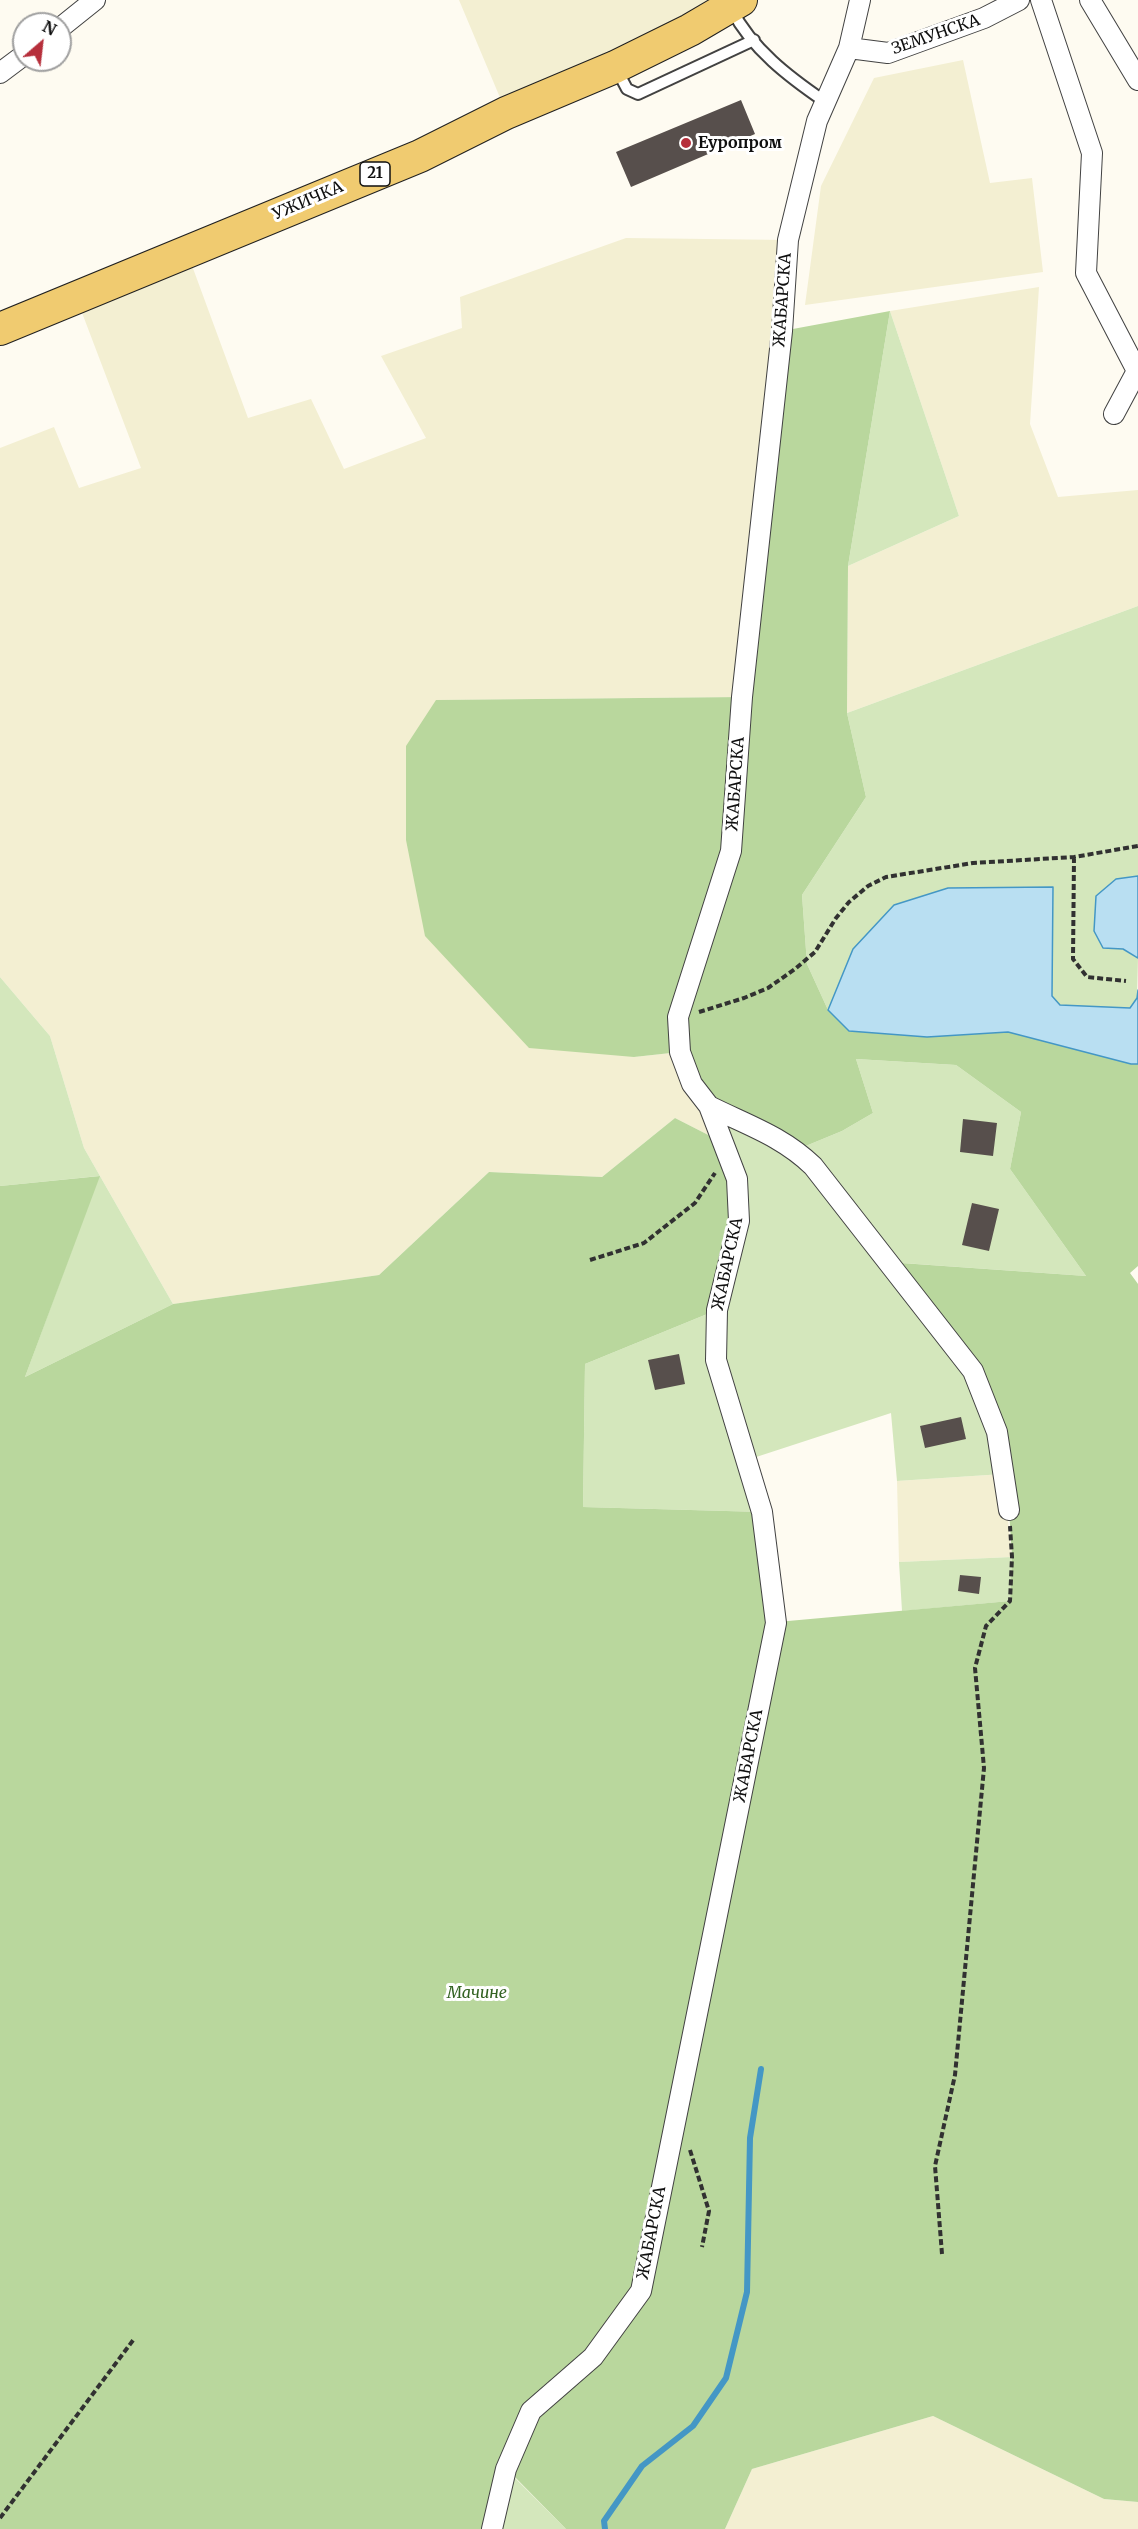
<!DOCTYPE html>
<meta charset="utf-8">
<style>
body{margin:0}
#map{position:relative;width:1138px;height:2529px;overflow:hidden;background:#fefbf1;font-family:Merriweather,serif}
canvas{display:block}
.north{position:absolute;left:12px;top:12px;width:60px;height:60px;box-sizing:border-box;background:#fff;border:2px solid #9f9f9f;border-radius:50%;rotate:28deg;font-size:16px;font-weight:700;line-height:24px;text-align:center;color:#0f0f0f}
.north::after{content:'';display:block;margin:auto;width:21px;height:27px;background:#b62f3b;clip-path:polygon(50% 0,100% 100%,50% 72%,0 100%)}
</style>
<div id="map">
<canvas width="1138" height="2529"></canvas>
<div class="north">N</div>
</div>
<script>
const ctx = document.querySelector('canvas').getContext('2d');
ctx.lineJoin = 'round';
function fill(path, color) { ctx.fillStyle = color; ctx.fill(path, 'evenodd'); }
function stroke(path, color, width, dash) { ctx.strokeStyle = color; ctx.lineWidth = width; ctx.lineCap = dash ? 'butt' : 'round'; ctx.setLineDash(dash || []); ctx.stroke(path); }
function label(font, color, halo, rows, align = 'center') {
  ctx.font = font + ' Merriweather,serif'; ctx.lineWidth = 6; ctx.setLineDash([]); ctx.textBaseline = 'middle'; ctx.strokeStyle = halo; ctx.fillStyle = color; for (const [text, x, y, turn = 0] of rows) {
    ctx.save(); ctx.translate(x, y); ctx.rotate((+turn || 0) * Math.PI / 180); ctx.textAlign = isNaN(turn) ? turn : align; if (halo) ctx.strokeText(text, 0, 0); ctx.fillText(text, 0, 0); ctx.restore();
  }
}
fill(new Path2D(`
 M459,0H752L509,119Z
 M963,60L990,183L1032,178L1043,272L805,305L821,186L874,78Z
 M626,238L788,240L742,697L436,700L634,1057L680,1052L724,1143L675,1118L602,1177L489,1172L379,1275L173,1304L84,1148L50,1036L0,977V448L54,427L79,488L141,468L76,297L187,252L248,418L311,399L344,469L426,438L381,356L462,328L460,297Z
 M1039,287L1030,424L1058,497L1138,490V606L847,713L848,566L959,516L890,311Z
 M1003,1474L1012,1557L899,1562L897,1481Z
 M933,2416L1104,2499L1138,2502V2529H725L752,2469Z`), '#f3efd2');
fill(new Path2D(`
 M890,311L959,516L848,566Z
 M1138,606V876L1116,879L1096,896L1094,931L1103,948L1122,949L1138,958L1137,998L1130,1008L1060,1005L1052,996V887L948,888L853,949L828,1010L807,964L802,895L866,797L847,713Z
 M0,977L50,1036L84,1148L173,1304L25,1377L99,1176L0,1186Z
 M856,1059L956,1065L1021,1112L1010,1169L1086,1276L888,1262L973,1371L1003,1474L897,1481L891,1413L747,1460L762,1512L583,1507L585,1364L717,1310L709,1106L796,1150L842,1131L873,1113Z
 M1012,1557L1010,1601L902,1611L899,1562Z
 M506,2469L566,2529H492Z`), '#d4e7bc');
fill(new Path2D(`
 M890,311L848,566L847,713L866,797L802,895L807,964L828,1010L849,1031L927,1037L1008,1032L1131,1064H1138V1266L1130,1273L1138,1284V2502L1104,2499L933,2416L752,2469L725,2529H566L507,2469L492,2529H0V1186L100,1176L25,1377L173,1304L379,1275L489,1172L602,1177L675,1118L724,1143L737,1179L717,1310L585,1364L583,1507L762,1512L777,1622L1010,1601L1012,1557L1009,1510L973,1371L887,1262L1086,1276L1010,1169L1021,1112L956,1065L856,1059L873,1113L842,1131L796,1150L709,1106L680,1052L634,1057L529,1048L425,936L406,840V746L436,700L742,697L782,331Z`), '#b9d79d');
const water = new Path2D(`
 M1138,876V958L1123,949L1103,948L1094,931L1096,896L1116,879Z
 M1053,887L1052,996L1060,1005L1130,1008L1137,998L1138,990V1064H1131L1008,1032L927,1037L849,1031L828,1010L853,949L894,905L948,888Z`);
fill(water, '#b9dff2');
stroke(water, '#4497c5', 1.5);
stroke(new Path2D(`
 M605,2529L604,2521L642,2466L693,2426L726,2378L747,2292L750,2138L761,2069`), '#4497c5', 6);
fill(new Path2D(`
 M741,100L755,134L631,187L616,152Z
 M963,1119L997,1123L993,1156L960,1152Z
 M972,1203L999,1209L989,1251L962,1245Z
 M679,1354L685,1384L655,1390L648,1360Z
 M961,1417L966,1439L925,1448L920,1426Z
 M960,1575L981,1577L979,1594L958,1591Z`), '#574f4c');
const service = new Path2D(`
 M732,10C752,49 789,77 824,101
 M617,70L627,89L638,94L754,40`);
const minor = new Path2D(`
 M1041,0L1092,153L1086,273L1137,371L1114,414
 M1090,0L1138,80
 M60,28L95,0
 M849,48L888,53L984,18L1019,0
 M0,73L24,55
 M709,1106C747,1125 782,1136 813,1166L973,1371L997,1432L1009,1510
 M492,2529L506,2469L531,2411L593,2357L641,2291L776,1623L762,1512L716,1360L717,1310L739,1221L737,1179L709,1106L692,1084L680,1052L678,1017L731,851L742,697L782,331L788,240L817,121L849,48L860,0`);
const primary = new Path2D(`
 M0,329L420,156L506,113L615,67L690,30L741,0`);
stroke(service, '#424242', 14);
stroke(minor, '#424242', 22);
stroke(primary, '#202020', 34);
stroke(new Path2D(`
 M1074,857L1073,959L1087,977L1126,981
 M699,1012L744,998L768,988L795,969L815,952L836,918L849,902L868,886L886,877L973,863L1074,857L1138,846
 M590,1260L644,1243L695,1203L715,1173
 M690,2150L709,2211L702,2247
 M942,2254L935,2166L955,2075L984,1768L975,1668L986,1626L1010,1601L1012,1557L1010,1526
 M0,2518L134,2339`), '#313131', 4, [6, 3]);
stroke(service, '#fff', 10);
stroke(minor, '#fff', 20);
stroke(primary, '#f0cb70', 32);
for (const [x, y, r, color] of [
 [686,143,6,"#b62f3b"]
]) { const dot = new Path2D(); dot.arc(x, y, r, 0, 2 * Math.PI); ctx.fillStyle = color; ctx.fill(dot); stroke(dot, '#fff', 2); }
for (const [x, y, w] of [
 [375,174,30]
]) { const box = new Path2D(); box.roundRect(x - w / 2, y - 12, w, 24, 4.5); ctx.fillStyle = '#fff'; ctx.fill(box); stroke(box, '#0f0f0f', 1.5); }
label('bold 15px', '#0f0f0f', null, [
 ["21",375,174]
]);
label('16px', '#0f0f0f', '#fff', [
 ["ЗЕМУНСКА",936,35,-19],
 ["УЖИЧКА",308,201,-23],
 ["ЖАБАРСКА",783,300,-86],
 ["ЖАБАРСКА",736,784,-86],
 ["ЖАБАРСКА",728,1264,-78],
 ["ЖАБАРСКА",749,1756,-79],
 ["ЖАБАРСКА",652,2233,-79]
]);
label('bold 16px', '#0f0f0f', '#fff', [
 ["Еуропром",698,143]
], 'left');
label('italic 16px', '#336323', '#fff', [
 ["Мачине",477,1993]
]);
</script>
